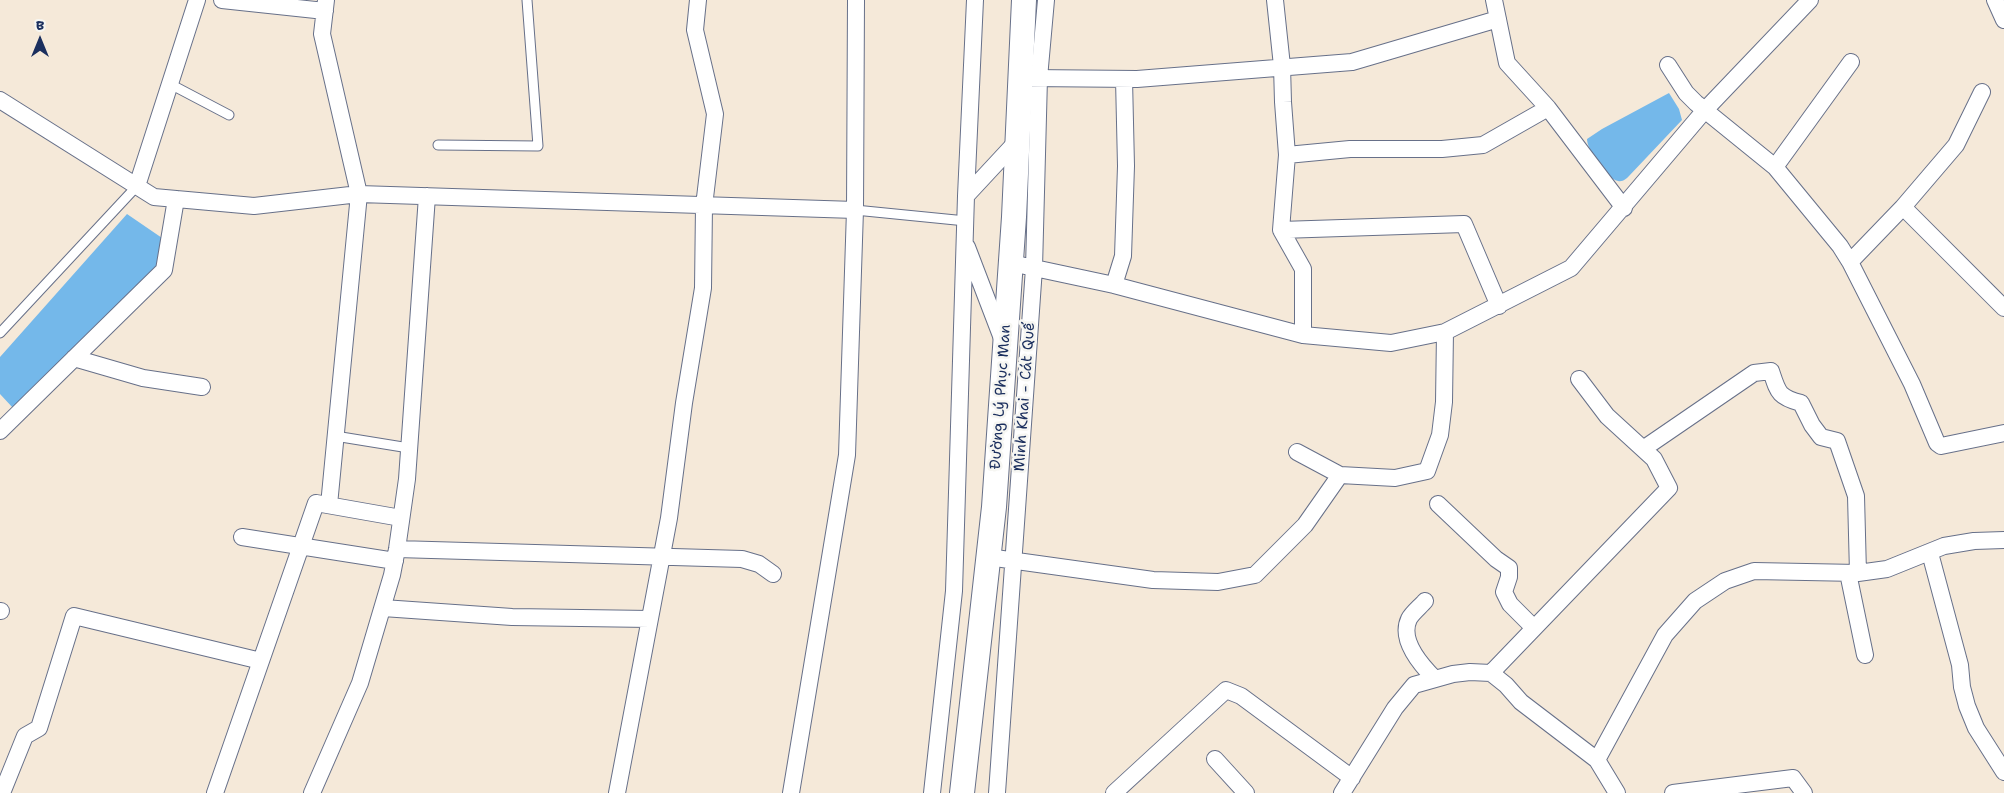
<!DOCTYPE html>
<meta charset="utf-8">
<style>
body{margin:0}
#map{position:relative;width:2004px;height:793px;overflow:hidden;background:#f5e9d9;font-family:"Shantell Sans",sans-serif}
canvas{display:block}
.north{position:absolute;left:15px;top:15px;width:50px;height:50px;-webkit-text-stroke:4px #f6f6f2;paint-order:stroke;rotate:0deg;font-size:14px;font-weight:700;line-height:20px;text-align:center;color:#1b2f5e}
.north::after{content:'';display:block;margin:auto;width:18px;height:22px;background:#1b2f5e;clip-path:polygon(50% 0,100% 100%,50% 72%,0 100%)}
</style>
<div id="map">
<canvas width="2004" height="793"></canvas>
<div class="north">B</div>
</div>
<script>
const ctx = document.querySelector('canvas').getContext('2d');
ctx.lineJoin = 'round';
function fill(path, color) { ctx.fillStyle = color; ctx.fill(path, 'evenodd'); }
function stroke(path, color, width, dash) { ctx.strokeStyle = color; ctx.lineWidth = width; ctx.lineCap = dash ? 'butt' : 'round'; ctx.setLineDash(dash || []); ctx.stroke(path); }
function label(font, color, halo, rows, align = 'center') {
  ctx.font = font + ' "Shantell Sans",sans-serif'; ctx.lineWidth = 5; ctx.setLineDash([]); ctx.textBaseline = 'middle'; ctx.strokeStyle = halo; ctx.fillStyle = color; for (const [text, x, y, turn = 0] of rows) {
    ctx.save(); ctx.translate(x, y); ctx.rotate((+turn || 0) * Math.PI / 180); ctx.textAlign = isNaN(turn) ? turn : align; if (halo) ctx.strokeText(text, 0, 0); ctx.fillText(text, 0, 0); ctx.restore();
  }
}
fill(new Path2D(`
 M1669,93L1679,109L1682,120L1629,176C1626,179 1623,182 1618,181C1606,179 1587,150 1587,139L1602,129Z
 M127,214L165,240L156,269L13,408L0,394V357Z`), '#74b8ea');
const service = new Path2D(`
 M170,84L229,115
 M438,145L538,146L527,0
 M855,210L966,221
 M0,333L137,186
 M335,436L409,448`);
const minor = new Path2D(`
 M222,0L325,11
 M326,0L322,34L359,194L329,505
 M1275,0L1282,66L1283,102L1287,155L1281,230L1303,269V335
 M1494,0L1507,63L1548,108L1624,208
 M1995,0L2004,20
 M1668,65L1686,93L1696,103L1775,167L1840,246L1850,262L1903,207L2004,308
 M1030,78L1137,79L1352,62L1498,19
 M0,100L154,197L254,206L359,194L855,210
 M1287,155L1350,149H1442L1483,145L1548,108
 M1775,167L1851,62
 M137,186L197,0
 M966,196L1018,140
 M1903,207L1956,145L1982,92
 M1281,230L1464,224L1499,306
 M967,247L1003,341
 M1850,262L1912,384L1937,443L1941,446L2004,433
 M1011,263L1114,285L1303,335L1391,343L1445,332L1571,268L1705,110L1810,0
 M1114,285L1123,256L1126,166L1124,79
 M74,358L143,378L202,387
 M0,431L164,270L176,199
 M1643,449L1754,373L1771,371C1778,392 1778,397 1801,403L1812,425L1821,437L1837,441L1856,496L1858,573
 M1297,452L1340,475L1395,478L1427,471L1440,435L1444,402L1445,332
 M1438,504L1496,559L1509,568V577L1504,592L1510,604L1534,628
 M242,537L395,561
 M397,549L742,559L759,564L773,574
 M1930,553L1960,665L1962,687L1967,706L1976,728L2004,772
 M988,557L1153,580L1218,582L1255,575L1305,525L1340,475
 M1848,573L1865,655
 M1425,601C1421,606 1412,613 1409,619C1399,640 1422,666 1435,679
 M383,608L512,617L650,619
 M0,611H1
 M1491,673L1669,488L1654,459L1607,416L1579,379
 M1215,759L1246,793
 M1597,760L1665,635L1695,601L1725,581L1754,571L1858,573L1887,569L1944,546L1974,541L2004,540
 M2,793L25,736L39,728L74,616L261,661
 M215,793L316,503L401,518
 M312,793L360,683L392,575L397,549L407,479L427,196
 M617,793L669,518L684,403L703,288L704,206L715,114L695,30L698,0
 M791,793L847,455L855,210L856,0
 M932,793L954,591L966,196L975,0
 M997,793L1034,268L1039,78L1046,0
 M1114,793L1226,690L1241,696L1352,778
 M1342,793L1395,708L1414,685L1453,674L1470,672L1491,673L1506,685L1521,702L1597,760L1617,793
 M1673,793L1793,778L1804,793`);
const secondary = new Path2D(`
 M962,793L994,507L1014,217L1024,0`);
stroke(service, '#677089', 11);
stroke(minor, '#677089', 18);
stroke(secondary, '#677089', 26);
stroke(service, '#fff', 9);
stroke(minor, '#fff', 16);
stroke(secondary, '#fff', 24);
label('15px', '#1b2f5e', '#f6f6f2', [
 ["Đường Lý Phục Man",1001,397,-86],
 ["Minh Khai - Cát Quế",1025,397,-86]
]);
</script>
